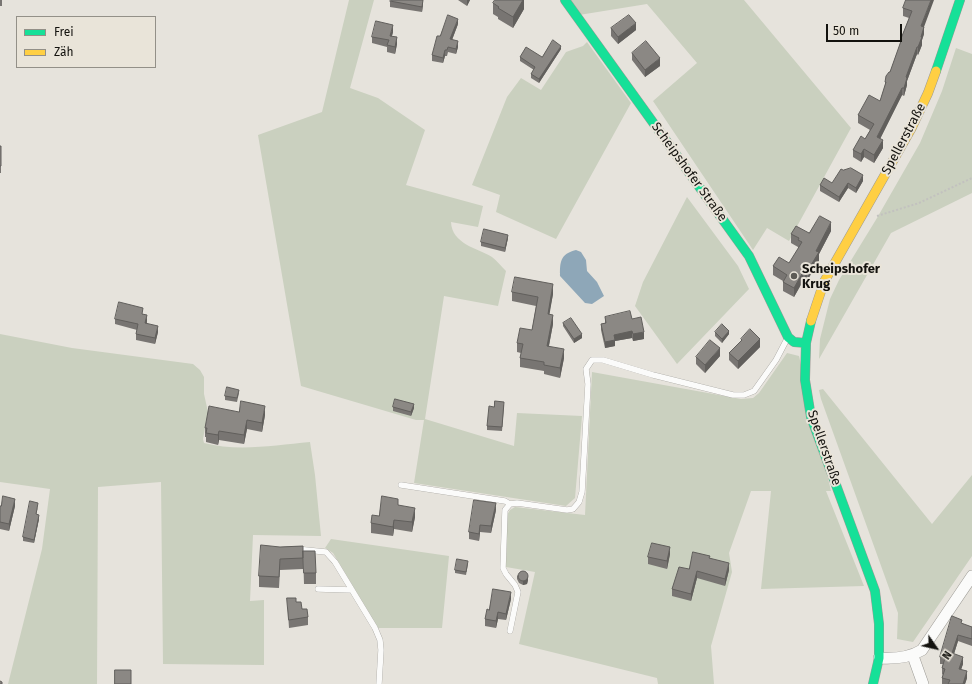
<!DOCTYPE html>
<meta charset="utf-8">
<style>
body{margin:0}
#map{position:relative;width:972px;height:684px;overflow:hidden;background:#e6e3dc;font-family:"Fira Sans",sans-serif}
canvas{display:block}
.legend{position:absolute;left:16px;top:16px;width:140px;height:52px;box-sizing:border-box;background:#e9e4d9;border:1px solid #939088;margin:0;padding:5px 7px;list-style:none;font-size:12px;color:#13120e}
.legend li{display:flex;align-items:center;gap:8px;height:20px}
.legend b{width:20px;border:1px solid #939088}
.north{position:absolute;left:916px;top:628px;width:40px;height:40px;-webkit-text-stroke:3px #e9e4d9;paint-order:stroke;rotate:124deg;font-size:11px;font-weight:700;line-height:16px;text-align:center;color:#13120e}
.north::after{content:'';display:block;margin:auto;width:14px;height:18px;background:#13120e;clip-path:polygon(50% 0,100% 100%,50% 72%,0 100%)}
.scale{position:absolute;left:826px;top:24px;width:76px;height:18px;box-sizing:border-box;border:2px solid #13120e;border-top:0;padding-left:5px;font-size:12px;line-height:14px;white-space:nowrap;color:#13120e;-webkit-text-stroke:3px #e9e4d9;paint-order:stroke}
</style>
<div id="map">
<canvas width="972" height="684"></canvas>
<ul class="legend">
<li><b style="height:5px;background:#16e098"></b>Frei</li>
<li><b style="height:5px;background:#ffcf43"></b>Zäh</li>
</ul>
<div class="north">N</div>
<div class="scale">50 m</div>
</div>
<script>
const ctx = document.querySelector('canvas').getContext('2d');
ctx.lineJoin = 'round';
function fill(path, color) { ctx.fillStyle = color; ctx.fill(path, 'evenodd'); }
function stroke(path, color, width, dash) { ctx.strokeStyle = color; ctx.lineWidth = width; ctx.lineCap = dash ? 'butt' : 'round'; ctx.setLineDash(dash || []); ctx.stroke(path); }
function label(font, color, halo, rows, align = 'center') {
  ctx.font = font + ' "Fira Sans",sans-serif'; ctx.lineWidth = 4; ctx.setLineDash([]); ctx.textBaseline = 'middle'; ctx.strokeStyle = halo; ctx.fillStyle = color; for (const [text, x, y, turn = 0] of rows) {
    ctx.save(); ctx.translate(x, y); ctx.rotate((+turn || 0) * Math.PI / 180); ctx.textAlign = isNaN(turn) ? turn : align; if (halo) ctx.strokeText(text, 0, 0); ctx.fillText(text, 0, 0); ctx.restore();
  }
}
fill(new Path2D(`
 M349,0H374L350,88L378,98L425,130L406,185L483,206L478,227L451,222C452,244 477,248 492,257C497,261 502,267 506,271L498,306L444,296L425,419L514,446L517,413L582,416L575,498L566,506L414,483L424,420H416L301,386L258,135L322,112Z
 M569,0H744L851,128L789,241L767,228L753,250L653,101L697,63L647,4L579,15Z
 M587,42L631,103L556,239L496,212L500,195L472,185L507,97L521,78L541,90L566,52L583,46Z
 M956,48L972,54V193L891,233L819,359L820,339L830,299L839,280L877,218L920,143L942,91Z
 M687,197L738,266L749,289L677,364L635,306L643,282Z
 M0,334L72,348L193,364L200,370L204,377V394L208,412L203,439L204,443C238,452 276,445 310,442L315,475L321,536L253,535L250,601L264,600V665L163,664L161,482L98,487L97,684H8L42,549L50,489L0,482Z
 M787,353L799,356L831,491H826L864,586L761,589L771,491H751L729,553L732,572L711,646L714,684H658L657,678L519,644L535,572L506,567L507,515L510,510L515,507L585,515L592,372L741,399L753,398L759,393Z
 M823,389L932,524L972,475V556L913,642L897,639L898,613L821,399L819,390Z
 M331,539L449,556L442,628H378L333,553L325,548Z`), '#cad0bf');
fill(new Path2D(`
 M576,250L581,252L586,260L587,271L597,282L604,296L592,304L585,303L560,276C560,262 560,254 576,250Z`), '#8ea7b8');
const lane = new Path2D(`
 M401,485L505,501L510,504
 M296,549L326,552L335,562L375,628L380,640L381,650L379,684
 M318,589L352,590
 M510,631L518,592L515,585L506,574L503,568L505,510L510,504L517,503L567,510L573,509L579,502L582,492L588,384L586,369L592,360H603L653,375L733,395H744L754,391L776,360L787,339`);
const street = new Path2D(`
 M913,656L923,684
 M879,658C894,659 909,658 922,650L972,576`);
const fast = new Path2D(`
 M565,0L749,256L788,337L794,342L806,343
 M936,71L960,0
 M811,321L806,343L805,380L811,417L875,591L879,624V658L873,684`);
const slow = new Path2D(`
 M811,321L824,282L911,129L928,93L936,71`);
stroke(lane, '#9c9a95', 6);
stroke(street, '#9c9a95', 12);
stroke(fast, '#9c9a95', 10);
stroke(slow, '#9c9a95', 10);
stroke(new Path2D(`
 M877,216L919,203L972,178`), '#c2c1bf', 2, [2, 2]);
stroke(lane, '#fbfbfa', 5.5);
stroke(street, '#fbfbfa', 11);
stroke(fast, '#16e098', 9);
stroke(slow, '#ffcf43', 9);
fill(new Path2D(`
 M0,0H2V6H0Z
 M458,0H470L467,6Z
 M524,0V9L513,28L498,19V17L493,14V3Z
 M906,0L924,27V34L922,40V45L918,55L917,54L907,81V85L904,96L902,95L880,139L883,148L874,163L864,157L861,162L853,157V150L865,139L870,130L858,123V115L880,101L885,85V82L890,72L900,44V41L909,18L903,16V8Z
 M390,1L423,4L422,12L390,7Z
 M458,24L452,40L458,47L456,54L448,52L447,56H445L443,63L432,61V55L440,36Z
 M611,28L636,30L618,44L611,36Z
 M393,32L392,36L397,44L395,54L387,52V47L372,43V37Z
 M561,49L539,83L531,78V74L534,70L520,61V57H542Z
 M632,53L660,66L645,77L632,60Z
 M0,146H1V173H0Z
 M863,181L856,193L848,188L839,202L820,191V185L832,183Z
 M831,231L819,254V261L808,279L807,278L805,282L803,281L794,297L783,291V281L773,275V266L789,263L798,249V247L791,243V234Z
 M508,238L505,252L481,246V242Z
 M512,292L553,294L549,314L553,324L549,346L564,358L560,378L544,374V371L520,367V358L521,353L517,352V343L532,330L536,306L512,301Z
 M143,314L147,321V323L158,332L155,344L136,340V334L137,330L115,324V319Z
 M605,317L632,319L644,339L633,341L632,338L615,341V346L605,348L601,330V324L605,323Z
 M563,323L582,338L574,343L563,326Z
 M715,332L729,334L722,343L715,336Z
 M741,339L760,347L738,369L729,360V353L741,341Z
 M720,356L705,373L696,364V357Z
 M239,393L237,402L225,400V396Z
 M504,405L502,431L487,430V426L494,407Z
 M393,407L414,408L411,416L393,411Z
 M239,412L265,415L262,432L247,429L244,444L219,440L218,445L206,442V437H205V428Z
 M398,505L415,517L412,532L394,529L393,536L371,533V523L379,516Z
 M0,506H15L9,531L0,529Z
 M38,507L36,515L39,519L34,543L23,541V537Z
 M496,510L491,533L480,532L479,541L469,539V532Z
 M303,546V569L280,570L279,588L259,587V576L280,547Z
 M303,551L316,573V584H304Z
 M670,554L667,569L648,564V557Z
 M710,558L729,570L725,586L697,578L691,601L672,596V589L689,569Z
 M468,564L466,575L455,573V570Z
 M517,576L528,580L527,584L523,585L519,583L517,579Z
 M287,598L296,602L302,609L308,617V625L289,628Z
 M511,599L506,620L498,619L496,628L485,626V619L489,610Z
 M962,624L972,627V646L958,641L954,654L963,664L961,669L967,678L965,684H942V678L943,675L942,674V668L943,664H940V657Z`), '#787572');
fill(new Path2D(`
 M423,0V4L422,12V7Z
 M467,0H470L467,6Z
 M523,0H524V9L513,28V17Z
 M931,0H934L924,27V34L922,40V45L918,55V47L921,26Z
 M458,19V24L450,45V39Z
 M636,23V30L618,44V37Z
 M393,25V32L390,42V36Z
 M397,37V44L395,54V47Z
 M458,41V47L456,54V49Z
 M561,46V49L539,83V79Z
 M917,47V54L907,81V85L904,96V88L906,77Z
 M445,50V56L443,63V58Z
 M660,58V66L645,77V70Z
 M902,88V95L877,145V137Z
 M883,140V148L874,163V155Z
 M864,149V157L861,162V154Z
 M863,175V181L856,193V188Z
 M848,183V188L839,202V197Z
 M831,222V231L819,254V261L808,279V270L816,251Z
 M508,235V238L505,252V248Z
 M807,269V278L805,282V273Z
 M803,272V281L794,297V288Z
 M553,284V294L548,323V314Z
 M147,315V321L145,329V323Z
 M553,315V324L547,355V346Z
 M158,326V332L155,344V338Z
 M632,331V338L615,341V346L605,348V342L614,335Z
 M729,331V334L722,343V339Z
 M644,332V339L633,341V334Z
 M582,334V338L574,343V339Z
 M760,339V347L738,369V361Z
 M720,348V356L705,373V365Z
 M564,349V358L560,378V368Z
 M414,404V408L411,416V412Z
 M265,406V415L262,432V423Z
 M247,420V429L244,444V435Z
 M219,431V440L218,445V435Z
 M15,499V506L9,531V524Z
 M496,503V510L491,533V526Z
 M415,508V517L412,532V522Z
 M39,515V519L34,543V540Z
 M394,520V529L393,536V527Z
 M480,525V532L479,541V534Z
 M670,547V554L667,569V561Z
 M729,563V570L725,586V579Z
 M697,571V578L691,601V594Z
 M528,576V580L527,584L523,585V581Z
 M511,592V599L506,620V614Z
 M498,612V619L496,628V621Z
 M958,635V641L952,660V653Z
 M963,657V664L959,676V669Z
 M967,671V678L965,684H963Z`), '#615f5c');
const building = new Path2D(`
 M391,0H423L422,7L390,1Z
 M495,0H523L513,17L498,8L499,7L493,3Z
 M906,0H931L921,26L924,27L921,37H922L918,47H917L906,77L907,78L904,88H902L877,137L883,140L874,155L864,149L861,154L853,150L861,136L865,139L874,124L858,115L869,95L880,101L886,82H885L886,76L889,72H890L901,41H900L912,11L903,8Z
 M448,15L458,19L450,39L458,41L456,49L448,47L447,50H445L443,58L432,55L437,36H440Z
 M629,15L636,23L618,37L611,28Z
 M376,21L393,25L390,36L397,37L395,47L387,45L389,40L372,37Z
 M553,40L561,46L539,79L531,74L535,67L520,57L526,47L542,57Z
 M646,41L660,58L645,70L632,53Z
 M0,146H1V166H0Z
 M851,168L863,175L856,188L848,183L839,197L820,185L824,178L832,183L841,169L843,170Z
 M820,216L831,222L816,251L819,252L808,270L807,269L805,273L803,272L794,288L783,282L787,275L773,266L779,257L789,263L802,242L798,240L799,238L791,234L796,226L809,233Z
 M484,229L508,235L505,248L481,242Z
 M515,277L553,284L548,314L553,315L547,346L564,349L560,368L544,365V362L520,358L523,344L517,343L520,328L532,330L538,297L512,292Z
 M119,302L143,308L142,314L147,315L145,323L158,326L155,338L136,334L138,324L115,319Z
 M630,311L632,319L641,317L644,332L633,334L632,331L614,335L615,340L605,342L601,324L606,323L605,317Z
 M571,318L582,334L574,339L563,323Z
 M722,324L729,331L722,339L715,332Z
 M750,329L760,339L738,361L729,353L742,340L741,339Z
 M710,340L720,348L705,365L696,357Z
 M227,387L239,390L237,398L225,396Z
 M395,399L414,404L411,412L393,407Z
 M241,401L265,406L262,423L247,420L244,435L219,431L218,435L206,433L207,428H205L209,406L239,412Z
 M495,401L504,402L502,427L487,426L489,406L494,407Z
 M3,496L15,499L9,524L0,522V506H1Z
 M382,496L398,499V505L415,508L412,522L394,520L393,527L371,523L372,515L379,516Z
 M474,500L496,503L491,526L480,525L479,534L469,532Z
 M30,501L38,503L36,514L39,515L34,540L23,537Z
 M652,543L670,547L667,561L648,557Z
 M261,545L280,547L303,546V558L280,559L279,577L259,576Z
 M303,551H315L316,573H304Z
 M693,552L710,556L709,558L729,563L725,579L697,571L691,594L672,589L679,567L689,569Z
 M457,559L468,561L466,572L455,570Z
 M518 576a5 5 0 1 1 10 0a5 5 0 1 1-10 0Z
 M493,589L511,592L506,614L498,612L496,621L485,619L487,609L489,610Z
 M287,598H296V602H301L302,609H307L308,617L289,620Z
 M952,616L962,620L961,623L972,627V639L958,635L952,653L963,657L959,669L967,671L963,684H948L950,680L942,678L945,669L942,668L945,658L940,657Z
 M115,670H131V684H115Z
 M0,681L2,682V684H0Z`);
fill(building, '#8b8884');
stroke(building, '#615f5c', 1);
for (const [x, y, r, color] of [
 [794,276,4,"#5d5b56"]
]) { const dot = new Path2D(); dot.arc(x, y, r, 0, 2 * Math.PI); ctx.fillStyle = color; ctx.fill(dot); stroke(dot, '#e9e4d9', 1.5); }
label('13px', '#13120e', '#e9e4d9', [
 ["Spellerstraße",904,139,-62],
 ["Scheipshofer Straße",689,172,54],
 ["Spellerstraße",824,448,71]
]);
label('bold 13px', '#13120e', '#e9e4d9', [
 ["Scheipshofer",802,269],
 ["Krug",802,284]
], 'left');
</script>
